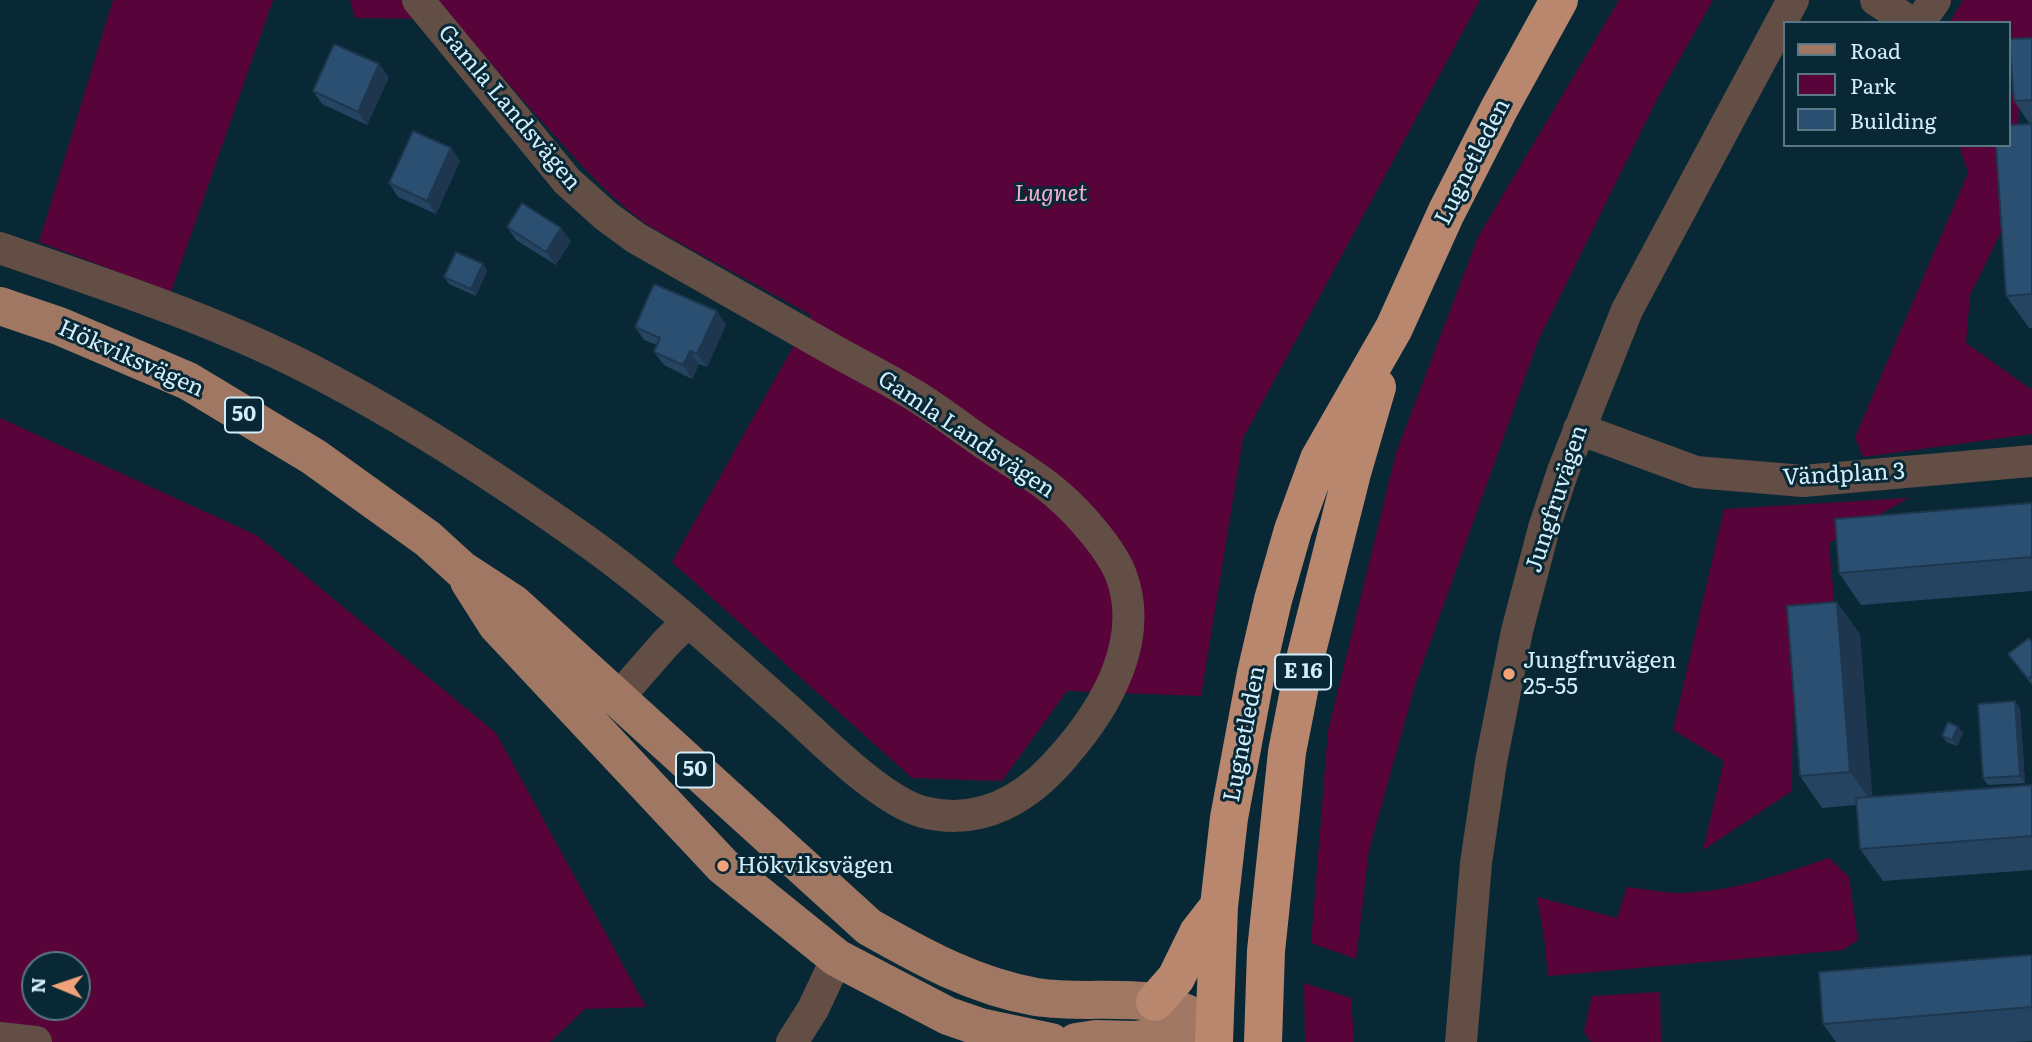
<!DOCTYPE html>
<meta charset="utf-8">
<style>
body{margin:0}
#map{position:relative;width:2032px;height:1042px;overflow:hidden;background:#092835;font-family:Literata,serif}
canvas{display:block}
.legend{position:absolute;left:1783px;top:21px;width:228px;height:126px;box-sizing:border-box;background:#092835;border:2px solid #597785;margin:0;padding:9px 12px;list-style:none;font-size:21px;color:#d1eefc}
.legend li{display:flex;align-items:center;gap:14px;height:35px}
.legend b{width:35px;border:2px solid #597785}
.north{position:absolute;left:21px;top:951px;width:70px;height:70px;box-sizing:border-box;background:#092835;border:2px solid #597785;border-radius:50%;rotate:272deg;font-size:19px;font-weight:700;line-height:28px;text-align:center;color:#d1eefc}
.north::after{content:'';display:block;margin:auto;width:24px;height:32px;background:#f0a279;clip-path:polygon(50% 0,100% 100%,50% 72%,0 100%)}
</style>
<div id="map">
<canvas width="2032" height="1042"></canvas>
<ul class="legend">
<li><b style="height:9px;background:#a07762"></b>Road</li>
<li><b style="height:19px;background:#580339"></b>Park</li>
<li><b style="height:19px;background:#2b4f71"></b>Building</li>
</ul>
<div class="north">N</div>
</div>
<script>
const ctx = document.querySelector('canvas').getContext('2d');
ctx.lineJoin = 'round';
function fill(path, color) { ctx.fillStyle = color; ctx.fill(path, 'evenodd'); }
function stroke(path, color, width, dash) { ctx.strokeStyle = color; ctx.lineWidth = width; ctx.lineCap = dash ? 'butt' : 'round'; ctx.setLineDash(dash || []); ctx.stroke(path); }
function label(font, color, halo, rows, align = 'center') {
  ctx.font = font + ' Literata,serif'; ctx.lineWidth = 6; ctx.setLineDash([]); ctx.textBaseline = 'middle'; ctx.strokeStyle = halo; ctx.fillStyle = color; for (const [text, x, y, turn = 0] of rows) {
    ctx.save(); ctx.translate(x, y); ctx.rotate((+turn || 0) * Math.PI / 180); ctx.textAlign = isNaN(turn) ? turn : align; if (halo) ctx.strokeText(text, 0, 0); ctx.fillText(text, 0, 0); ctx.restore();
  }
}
fill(new Path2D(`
 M113,0H273L171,292L39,242Z
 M350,0H1480L1243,438L1201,696L1067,691L1002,781L912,778L672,562L811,315L649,226C613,201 585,169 556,137C521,98 487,59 453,19L355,18Z
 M1619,0H1713L1658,97L1538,341L1416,682L1369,850L1356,959L1311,943L1328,731L1396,453L1478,237Z
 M1963,0H2032V50L2020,60L2018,133L2003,163L2001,232L1970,295L1966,343L2032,390V434L1863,457L1855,437L1968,173L1959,145H2009V23H1949Z
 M0,418L256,535L496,733L646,1007L585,1009L550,1042H0ZM35,965H77V1007H35Z
 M1909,498L1829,543L1834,600L1794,621L1792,791L1703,850L1724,761L1673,730L1724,509Z
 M1829,858L1849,877L1858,940L1843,950L1548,976L1544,937L1537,897L1617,918L1627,887C1644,889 1663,893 1681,893C1732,892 1782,874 1829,858Z
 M1304,983L1351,998L1354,1042H1305Z
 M1660,992L1661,1042H1591L1584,1032L1592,996Z`), '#580339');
stroke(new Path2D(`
 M1876,0L1912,23
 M1919,23L1935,0
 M0,248C110,286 222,322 325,377C413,423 497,478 578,535C654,588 723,652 792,713C824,742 882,801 923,812C982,827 1030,797 1066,753C1107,706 1145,639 1121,575C1111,549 1079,513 1058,495C1036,475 1006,459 982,442C959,426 937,409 914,395C888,379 860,365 833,350C767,313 702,275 636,238L606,216L567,181L418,0
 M1579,429L1696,472L1803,481L2032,461
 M617,699L666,643L688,621
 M0,1038L36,1042
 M792,1042L813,1009L837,958
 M1461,1042L1476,863L1491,762L1517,631L1544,528L1563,471L1627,310L1793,0`), '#624e44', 32);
stroke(new Path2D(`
 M0,306L59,326L188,381L314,457L428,539L462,570L514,604L869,927C922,957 974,986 1036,997C1075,1003 1114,997 1153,1002C1170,1005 1197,1018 1213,1025
 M469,581L497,625L723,866L837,958L948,1016L980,1027L1051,1042
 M1076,1042L1096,1039L1137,1040L1213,1025`), '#a07762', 38);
stroke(new Path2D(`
 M1155,1002L1176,978L1198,933L1219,906
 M1214,1042L1219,906L1229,818L1256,673L1273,600L1293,530L1319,459L1394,328L1446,213L1499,109L1559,0
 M1263,1042L1266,951L1287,752L1306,655L1352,473L1377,387`), '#b8876d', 38);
fill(new Path2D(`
 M2032,38V328H2029L2006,296L2030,124L2014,101Z
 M389,77L367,125L322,104L313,91Z
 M451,148L460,161L436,214L398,197L389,183Z
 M507,227L571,241L556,265L516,240Z
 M483,264L487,271L476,296L449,284L444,277Z
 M726,325L707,367L699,364L692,379L664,365L654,352L657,345L644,340L635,327Z
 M2032,503V591L1861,605L1839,573Z
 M1860,634L1872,797L2032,785V870L1883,881L1860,849L1857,805L1822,808L1800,776Z
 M2032,643V685L2008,654Z
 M2020,708L2025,783L1988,785L1983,778Z
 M1958,727L1963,733L1957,746L1947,742L1942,736Z
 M2032,955V1041L2015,1042H1836L1823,1024Z`), '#254461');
fill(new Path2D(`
 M379,64L389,77L367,125L358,112Z
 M451,148L460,161L436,214L427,201Z
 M561,228L571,241L556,265L546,252Z
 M483,264L487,271L476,296L471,289Z
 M717,311L726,325L707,367L697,354Z
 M690,351L699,364L692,379L683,365Z
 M1837,602L1860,634L1873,804L1850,772Z
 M2015,701L2020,708L2025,783L2020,776Z
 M1958,727L1963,733L1957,746L1952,740Z`), '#1e374f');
const building = new Path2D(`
 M2032,38V100L2014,101L2009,39Z
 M334,44L379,64L358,112L313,91Z
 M2032,124V294L2006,296L1996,145H2009V125Z
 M413,131L451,148L427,201L389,183Z
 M522,203L561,228L546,252L507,227Z
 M456,252L483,264L471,289L444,277Z
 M654,284L717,311L697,354L690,351L683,365L654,352L660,338L635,327Z
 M2032,503V557L1839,573L1835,519Z
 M1837,602L1850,772L1800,776L1787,606Z
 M2029,638L2032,643V676L2028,679L2008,654Z
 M2015,701L2020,776L1983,778L1978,704Z
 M1948,722L1958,727L1952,740L1942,736Z
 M2032,785V836L1860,849L1856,798Z
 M2032,955V1007L1823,1024L1819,972Z`);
fill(building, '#2b4f71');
stroke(building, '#1e374f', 2);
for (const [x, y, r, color] of [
 [1509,674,7,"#f0a279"],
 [723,866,7,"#f0a279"]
]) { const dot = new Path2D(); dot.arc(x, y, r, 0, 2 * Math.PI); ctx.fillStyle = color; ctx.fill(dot); stroke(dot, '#092835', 2.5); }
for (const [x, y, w] of [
 [244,415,38],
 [1303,672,56],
 [695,770,38]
]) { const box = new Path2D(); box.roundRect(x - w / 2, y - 17.5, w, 35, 5); ctx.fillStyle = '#092835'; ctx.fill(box); stroke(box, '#d1eefc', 2); }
label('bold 21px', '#d1eefc', null, [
 ["50",244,415],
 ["E 16",1303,672],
 ["50",695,770]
]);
label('23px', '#d1eefc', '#092835', [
 ["Gamla Landsvägen",509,108,50],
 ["Lugnetleden",1473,162,-63],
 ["Hökviksvägen",131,359,24],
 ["Gamla Landsvägen",966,435,34],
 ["Vändplan 3",1844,475,-3],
 ["Jungfruvägen",1557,499,-72],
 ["Lugnetleden",1245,734,-79]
]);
label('italic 23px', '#eeb2cf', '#092835', [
 ["Lugnet",1051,194]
]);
label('23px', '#d1eefc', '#092835', [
 ["Jungfruvägen",1523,661],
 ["25-55",1523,687],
 ["Hökviksvägen",737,866]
], 'left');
</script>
